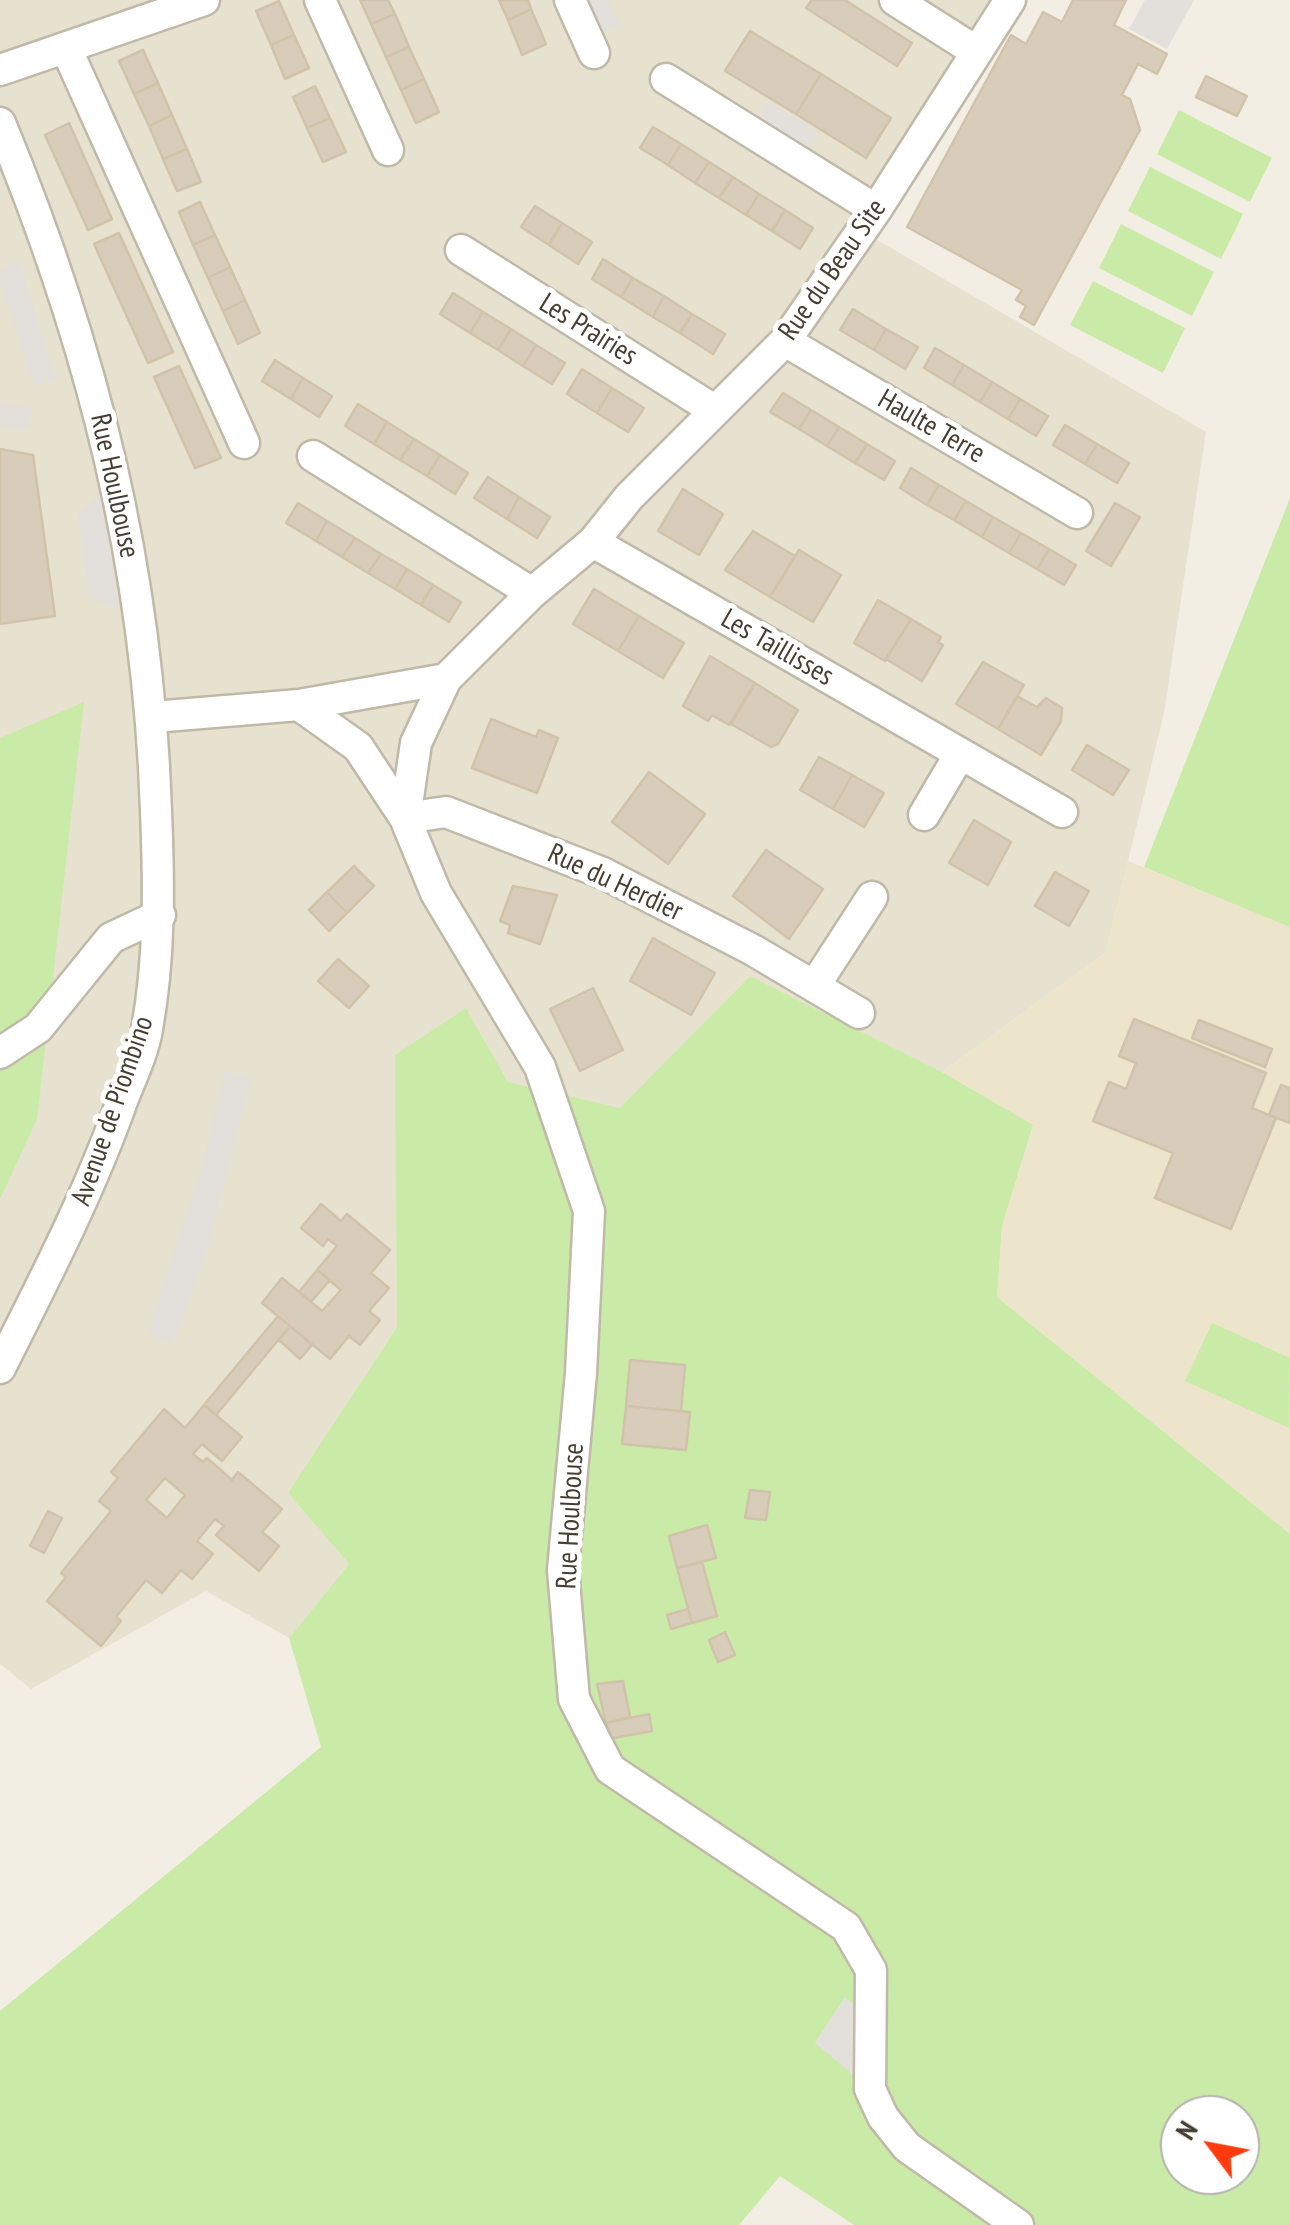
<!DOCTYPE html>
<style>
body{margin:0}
#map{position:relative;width:1290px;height:2225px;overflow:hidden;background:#f3eee3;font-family:"PT Sans Narrow",sans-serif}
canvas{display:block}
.north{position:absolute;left:1160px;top:2095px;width:100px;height:100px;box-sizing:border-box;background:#fff;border:2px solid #b5b2ad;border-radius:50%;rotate:302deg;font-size:28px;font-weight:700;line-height:40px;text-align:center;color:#453e33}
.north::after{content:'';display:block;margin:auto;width:35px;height:45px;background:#ff3a0d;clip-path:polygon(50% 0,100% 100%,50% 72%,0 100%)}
</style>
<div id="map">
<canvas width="1290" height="2225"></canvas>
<div class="north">N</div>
</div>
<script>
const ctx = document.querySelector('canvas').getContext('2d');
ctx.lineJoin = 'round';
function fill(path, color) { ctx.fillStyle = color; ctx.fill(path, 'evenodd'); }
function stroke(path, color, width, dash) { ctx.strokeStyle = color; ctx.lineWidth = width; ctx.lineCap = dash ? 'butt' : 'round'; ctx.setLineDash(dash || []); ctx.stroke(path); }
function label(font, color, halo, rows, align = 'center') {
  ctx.font = font + ' "PT Sans Narrow",sans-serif'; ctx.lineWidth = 10; ctx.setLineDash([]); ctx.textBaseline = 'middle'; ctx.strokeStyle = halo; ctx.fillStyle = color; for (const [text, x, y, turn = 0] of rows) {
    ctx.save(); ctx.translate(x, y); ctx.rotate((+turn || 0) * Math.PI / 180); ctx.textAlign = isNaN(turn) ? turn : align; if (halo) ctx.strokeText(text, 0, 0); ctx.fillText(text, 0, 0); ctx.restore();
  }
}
fill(new Path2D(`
 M0,0H990L850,224L1206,432L1164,713L1106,952L942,1072L750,976L620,1109L508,1082L466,1008L396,1055L397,1327L288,1493L349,1564L289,1638L206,1591L31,1689L0,1664Z`), '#e7e1d0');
fill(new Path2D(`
 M1128,861L1290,926V1534L997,1297L1002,1226L1033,1126L942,1072L1106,952Z`), '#ede5cb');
fill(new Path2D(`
 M1179,110L1272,158L1250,202L1157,154Z
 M1150,167L1243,214L1221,259L1128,211Z
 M1121,224L1214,272L1192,316L1099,268Z
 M1093,281L1185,328L1163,373L1070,325Z
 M1290,498V927L1144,867Z
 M84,702L37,1119L0,1199V738Z
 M750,976L942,1072L1033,1125L1002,1226L997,1297L1290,1534V2225H854L780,2176L739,2225H0V2011L321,1747L289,1638L349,1564L288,1493L397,1327L395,1055L466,1008L508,1082L620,1108ZM845,1998L870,2019L815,2043ZM1180,2115H1240V2175H1180Z
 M1212,1323L1290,1358L1289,1428L1185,1381Z`), '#caeaa8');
fill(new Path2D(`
 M584,0H608L620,25L599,34Z
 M1145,0H1194L1167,49L1129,29Z
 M769,102L818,133L807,152L757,121Z
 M19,263L56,380L34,386L0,280V269Z
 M0,403L32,407L29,429L0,426Z
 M100,494L120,609L89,598L78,514Z
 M224,1071L251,1077L206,1253L172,1345L148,1333L203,1165Z
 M845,1997L870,2019V2089L815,2043Z`), '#e3e0dc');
const building = new Path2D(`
 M360,0H388L395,14L371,24Z
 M499,0H528L531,9L508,20Z
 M812,0H845L912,43L897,66L806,8Z
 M1073,0H1126L1114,25L1167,54L1157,74L1138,64L1122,95L1130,99L1140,130L1034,325L1020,317L1026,306L1016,300L1022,290L907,227L1011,35L1026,44L1043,12L1062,22Z
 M279,1L294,35L271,45L256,11Z
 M531,9L546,44L522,55L508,20Z
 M395,14L409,47L386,57L371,24Z
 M750,31L821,74L796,114L725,71Z
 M294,35L309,68L285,79L271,45Z
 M409,47L424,79L401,90L386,57Z
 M143,50L158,83L134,94L119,61Z
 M821,74L891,118L866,158L796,114Z
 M1206,76L1247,96L1237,116L1196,97Z
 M424,79L439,112L416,123L401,90Z
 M158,83L172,115L149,126L134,94Z
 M315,86L330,118L307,128L293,97Z
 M172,115L187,149L163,159L149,126Z
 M330,118L346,152L323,162L307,128Z
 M69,123L112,219L88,230L45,135Z
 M653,127L681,144L668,165L640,148Z
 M681,144L709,162L695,183L668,165Z
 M187,149L201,182L177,191L163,159Z
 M709,162L733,177L719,198L695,183Z
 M733,177L759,194L746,215L719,198Z
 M759,194L785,210L772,231L746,215Z
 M200,202L215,235L193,245L179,212Z
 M535,206L562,223L549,245L521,227Z
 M785,210L813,228L800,249L772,231Z
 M562,223L592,242L578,264L549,245Z
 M119,233L173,352L148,363L94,244Z
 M215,235L230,267L208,278L193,245Z
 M603,259L633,278L621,297L592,279Z
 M230,267L245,300L223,311L208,278Z
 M633,278L664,296L653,317L621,297Z
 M453,293L483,312L470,333L440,314Z
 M664,296L692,314L680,333L653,317Z
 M245,300L260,333L238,344L223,311Z
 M853,309L886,329L874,350L840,330Z
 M483,312L511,329L498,350L470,333Z
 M692,314L725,334L713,354L680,333Z
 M511,329L536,345L523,366L498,350Z
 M886,329L918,347L905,369L874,350Z
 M536,345L565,363L552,384L523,366Z
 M935,348L964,365L952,385L924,368Z
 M275,360L303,378L291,399L262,381Z
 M964,365L992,382L980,402L952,385Z
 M179,366L221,458L195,468L154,377Z
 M582,369L612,388L597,413L567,394Z
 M303,378L332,396L319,417L291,399Z
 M992,382L1020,399L1008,419L980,402Z
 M612,388L644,408L628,432L597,413Z
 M783,393L811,410L799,429L770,412Z
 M1020,399L1048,416L1036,436L1008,419Z
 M358,404L387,422L374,444L345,426Z
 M811,410L839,427L827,446L799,429Z
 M387,422L414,439L400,460L374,444Z
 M1065,425L1097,444L1085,464L1053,445Z
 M839,427L867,444L855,463L827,446Z
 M414,439L440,455L427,476L400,460Z
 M867,444L895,461L884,480L855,463Z
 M1097,444L1129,463L1117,483L1085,464Z
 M0,449L33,455L55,616L0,624Z
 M440,455L468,473L455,494L427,476Z
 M911,468L939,485L927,505L900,488Z
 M488,477L519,497L507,519L474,498Z
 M939,485L966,501L954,520L927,505Z
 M683,489L723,514L699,555L658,531Z
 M519,497L550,517L537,538L507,519Z
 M966,501L993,517L982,537L954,520Z
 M298,503L327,521L316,541L286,523Z
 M1115,503L1140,517L1111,566L1086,551Z
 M993,517L1021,533L1009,553L982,537Z
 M327,521L355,538L342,557L316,541Z
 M753,531L795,556L770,597L725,570Z
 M1021,533L1049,549L1037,569L1009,553Z
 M355,538L381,554L368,573L342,557Z
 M1049,549L1076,565L1064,585L1037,569Z
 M799,550L841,575L813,622L770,597Z
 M381,554L407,569L395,589L368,573Z
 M407,569L433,585L421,605L395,589Z
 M433,585L461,602L449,622L421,605Z
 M594,589L639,616L618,651L573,624Z
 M878,600L911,619L885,661L854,643Z
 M639,616L684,643L663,678L618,651Z
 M911,619L941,637L938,642L943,645L922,681L886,659Z
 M710,656L755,683L729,725L712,715L708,721L683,706Z
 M983,662L1024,685L998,729L956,704Z
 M755,683L798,710L778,744L771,747L731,724Z
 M1017,696L1037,707L1046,698L1062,708L1061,721L1041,755L998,729Z
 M491,719L536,737L539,730L558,738L537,793L472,768Z
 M1087,745L1129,770L1113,795L1072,770Z
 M819,757L852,775L833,809L800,790Z
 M649,772L705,814L668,864L612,822Z
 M852,775L884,793L864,827L833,809Z
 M974,820L1011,842L988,885L949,863Z
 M766,850L823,889L789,939L733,896Z
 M354,866L374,886L347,913L327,892Z
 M1055,872L1089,891L1069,926L1035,906Z
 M513,886L557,895L540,944L508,933L510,925L500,921Z
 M327,892L347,913L329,931L309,910Z
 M653,938L715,973L691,1015L630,981Z
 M338,959L369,986L349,1008L318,981Z
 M593,988L623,1050L580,1071L550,1009Z
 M1134,1019L1266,1073L1252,1108L1276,1118L1231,1229L1155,1198L1173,1153L1093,1121L1109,1082L1126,1089L1136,1063L1119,1056Z
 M1199,1020L1272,1049L1265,1067L1192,1038Z
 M1281,1085L1290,1088V1123L1269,1115Z
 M321,1204L341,1221L347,1214L390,1250L371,1273L389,1288L369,1311L380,1320L360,1345L349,1336L330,1359L262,1303L282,1278L322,1311L341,1290L317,1270L337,1246L328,1239L323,1246L301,1228Z
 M317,1270L330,1280L311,1302L299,1292Z
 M278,1316L290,1326L216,1415L204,1405Z
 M290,1326L312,1345L300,1359L279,1340Z
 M630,1360L685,1365L681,1411L626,1406Z
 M204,1405L242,1437L222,1461L202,1444L193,1454L203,1462L207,1458L232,1480L238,1472L282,1509L262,1532L279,1546L259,1571L216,1535L224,1526L215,1519L197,1541L213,1554L192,1579L181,1570L162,1593L146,1580L116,1617L121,1621L101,1646L47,1601L66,1577L61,1573L111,1511L99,1501L118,1478L111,1472L164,1409L185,1428ZM165,1478L185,1495L167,1518L146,1500Z
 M626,1406L690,1412L686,1450L622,1444Z
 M750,1490L770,1492L766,1520L745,1518Z
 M48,1511L62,1518L44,1553L30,1546Z
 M707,1525L716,1558L677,1568L669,1536Z
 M702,1562L717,1616L692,1623L677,1568Z
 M688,1609L692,1623L671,1629L667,1615Z
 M725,1632L735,1655L718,1662L709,1640Z
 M623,1681L630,1717L606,1723L597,1684Z
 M649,1714L652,1731L609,1739L606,1723Z`);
fill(building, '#d8cdba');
stroke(building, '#d0c3aa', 2.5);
const street = new Path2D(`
 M320,0L388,150
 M570,0L594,53
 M895,0L977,52
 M66,48L244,443
 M0,70L204,0
 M666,79L876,210
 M0,123C93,348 148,567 156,811C159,884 160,957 147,1029C143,1053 131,1078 122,1101C89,1194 44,1280 0,1368
 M461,250L714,410
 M785,341L1077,513
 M313,456L532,593
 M593,542L1062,812
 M299,705L358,747L405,818L436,893L540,1067L589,1211L581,1373L563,1570L574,1699L610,1769L846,1927L871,1970L870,2089L883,2117L907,2147L1018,2225
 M153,717L299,705L446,679L532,593L593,542L629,497L785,341L876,210L1010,0
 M924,815L960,754
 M405,818L446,812L603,873L753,950L859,1013
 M405,818L416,743L446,679
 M815,985L872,897
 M0,1053L38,1028L111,938L160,915`);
stroke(street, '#c1b9a8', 35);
stroke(street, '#fff', 30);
label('28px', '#453e33', '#fff', [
 ["Rue du Beau Site",833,270,-55],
 ["Les Prairies",588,330,32],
 ["Haulte Terre",931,427,30],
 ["Rue Houlbouse",114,486,78],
 ["Les Taillisses",777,648,30],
 ["Rue du Herdier",615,883,25],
 ["Avenue de Piombino",113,1111,-71],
 ["Rue Houlbouse",571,1516,-87]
]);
</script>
